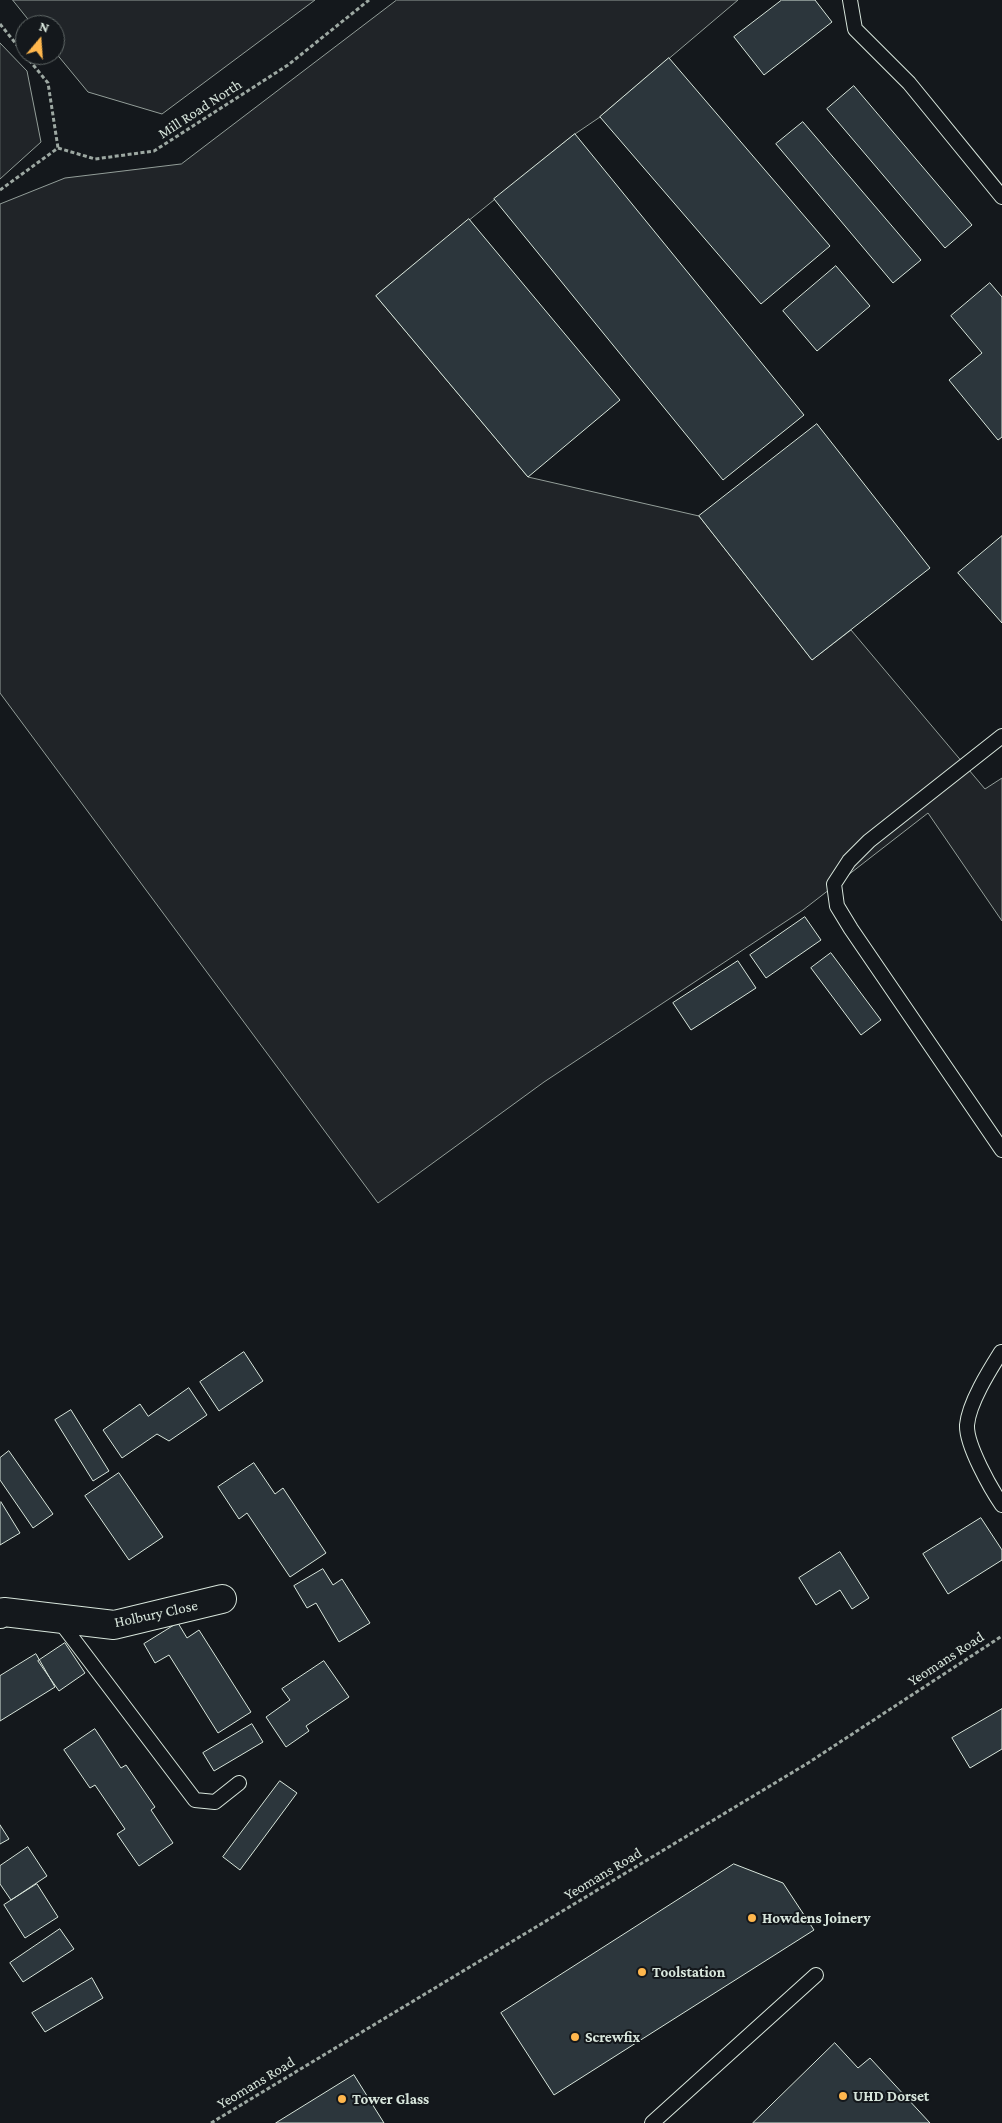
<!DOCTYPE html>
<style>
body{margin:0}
#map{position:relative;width:1002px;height:2123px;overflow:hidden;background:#14181c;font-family:"Crimson Pro",serif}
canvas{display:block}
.north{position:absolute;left:15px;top:15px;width:50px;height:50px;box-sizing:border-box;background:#14181c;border:1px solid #626a69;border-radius:50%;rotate:18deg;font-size:14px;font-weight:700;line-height:20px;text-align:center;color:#d8e6dc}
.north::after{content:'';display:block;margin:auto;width:18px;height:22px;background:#ffb74d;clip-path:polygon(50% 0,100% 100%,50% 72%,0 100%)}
</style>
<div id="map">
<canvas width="1002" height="2123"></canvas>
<div class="north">N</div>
</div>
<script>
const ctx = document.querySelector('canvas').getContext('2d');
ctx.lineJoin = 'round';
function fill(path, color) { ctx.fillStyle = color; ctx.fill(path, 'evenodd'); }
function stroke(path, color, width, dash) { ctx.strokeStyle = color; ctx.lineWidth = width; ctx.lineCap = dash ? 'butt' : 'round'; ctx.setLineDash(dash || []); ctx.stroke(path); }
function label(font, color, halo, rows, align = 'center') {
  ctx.font = font + ' "Crimson Pro",serif'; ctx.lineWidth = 4; ctx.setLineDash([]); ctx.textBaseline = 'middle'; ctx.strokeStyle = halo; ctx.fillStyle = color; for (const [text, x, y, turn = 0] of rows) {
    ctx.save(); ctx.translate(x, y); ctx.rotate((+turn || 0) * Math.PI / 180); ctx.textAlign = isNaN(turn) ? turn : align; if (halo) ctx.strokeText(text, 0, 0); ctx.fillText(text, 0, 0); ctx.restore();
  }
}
const green = new Path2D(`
 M13,0H315L162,114L88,92L55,52V25H33Z
 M397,0H738L600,117L575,134L376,296L528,477L699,516L812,660L851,630L985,789L1002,778V921L928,813L803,910L544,1082L378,1203L0,693V204L65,178L181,164Z
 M0,43L27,71L41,142L0,179Z`);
fill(green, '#202428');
stroke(green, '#939e99', 1);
const building = new Path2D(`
 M782,0H815L832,22L764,75L734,37Z
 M669,58L830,246L761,304L600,117Z
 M854,86L972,225L945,248L827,109Z
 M803,122L921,260L893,283L776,144Z
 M575,134L804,415L723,480L494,199Z
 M469,219L620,400L528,477L376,296Z
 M836,266L870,306L817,351L783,311Z
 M990,283L1002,297V437L998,440L949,380L982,353L951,316Z
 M817,424L930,568L812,660L699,516Z
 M1002,536V623L958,573Z
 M805,917L821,940L766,978L750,955Z
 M831,953L881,1020L861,1035L811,968Z
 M738,961L756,988L691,1030L673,1003Z
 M244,1352L263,1381L219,1411L200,1382Z
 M189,1388L207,1415L169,1441L157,1434L122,1458L103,1430L140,1404L148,1416Z
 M71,1410L109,1471L93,1481L55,1420Z
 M9,1451L53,1514L33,1528L0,1480V1458Z
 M254,1463L275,1494L283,1488L326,1553L290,1577L247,1513L239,1519L218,1487Z
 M119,1473L163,1537L129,1560L85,1496Z
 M1,1502L20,1533L0,1545V1503Z
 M981,1518L1002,1550V1560L948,1594L923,1554Z
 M840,1552L869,1598L852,1609L840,1590L816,1605L799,1578Z
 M323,1569L333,1585L342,1579L370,1623L339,1642L316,1603L307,1608L294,1586Z
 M178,1623L187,1638L199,1630L251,1712L218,1733L169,1655L155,1663L144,1644Z
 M65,1643L85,1673L59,1691L38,1661Z
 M36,1654L55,1687L0,1721V1676Z
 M324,1661L349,1697L306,1726L309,1731L286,1747L266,1717L290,1700L282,1689Z
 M1002,1709V1749L970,1768L952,1738Z
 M252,1724L263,1742L214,1771L203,1753Z
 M95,1729L121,1768L126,1765L155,1807L151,1810L173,1843L139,1866L117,1834L125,1829L95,1785L90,1788L64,1750Z
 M280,1781L297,1793L240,1870L223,1857Z
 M0,1825L9,1839L0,1844Z
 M28,1847L47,1876L11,1900L0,1884V1866Z
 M734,1864L783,1883L814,1930L554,2095L501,2013Z
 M37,1884L58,1917L25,1938L4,1905Z
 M60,1929L74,1949L23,1982L10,1963Z
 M92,1978L103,1998L45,2032L32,2013Z
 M835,2043L858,2068L870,2058L930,2123H753Z
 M354,2075L384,2123H276Z`);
fill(building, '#2c363c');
stroke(building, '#d8e6dc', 1);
const service = new Path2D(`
 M850,0L855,29L909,83L1002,197
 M1002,736L869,841L849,861L834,884L837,906L851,929L1002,1150
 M1001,1352C989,1371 969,1403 967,1425C966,1445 991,1489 1002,1505
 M58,1619L195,1800L215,1802L239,1783
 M652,2123L816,1975`);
const minor = new Path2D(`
 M0,1614L4,1612L114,1625L222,1599`);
stroke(service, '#d8e6dc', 16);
stroke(minor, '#d8e6dc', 30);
stroke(new Path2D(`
 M0,24L25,55
 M25,55L48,83L58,148
 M58,148L95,159L154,151L288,65L369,0
 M0,190L58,148
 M211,2123L808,1763L1002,1636`), '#9da8a2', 3, [4, 2.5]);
stroke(service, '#14181c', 14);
stroke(minor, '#14181c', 28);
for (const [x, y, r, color] of [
 [752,1918,5,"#ffb74d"],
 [642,1972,5,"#ffb74d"],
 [575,2037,5,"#ffb74d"],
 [843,2096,5,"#ffb74d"],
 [342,2099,5,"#ffb74d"]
]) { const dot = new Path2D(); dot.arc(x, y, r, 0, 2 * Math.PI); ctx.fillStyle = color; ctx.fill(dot); stroke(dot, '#14181c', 2); }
label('15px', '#d8e6dc', '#14181c', [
 ["Mill Road North",200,109,-33],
 ["Holbury Close",156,1614,-12],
 ["Yeomans Road",946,1659,-33],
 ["Yeomans Road",603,1874,-31],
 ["Yeomans Road",256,2083,-31]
]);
label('bold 15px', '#d8e6dc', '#14181c', [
 ["Howdens Joinery",762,1918],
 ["Toolstation",652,1972],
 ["Screwfix",585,2037],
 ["UHD Dorset",853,2096],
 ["Tower Glass",352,2099]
], 'left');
</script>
